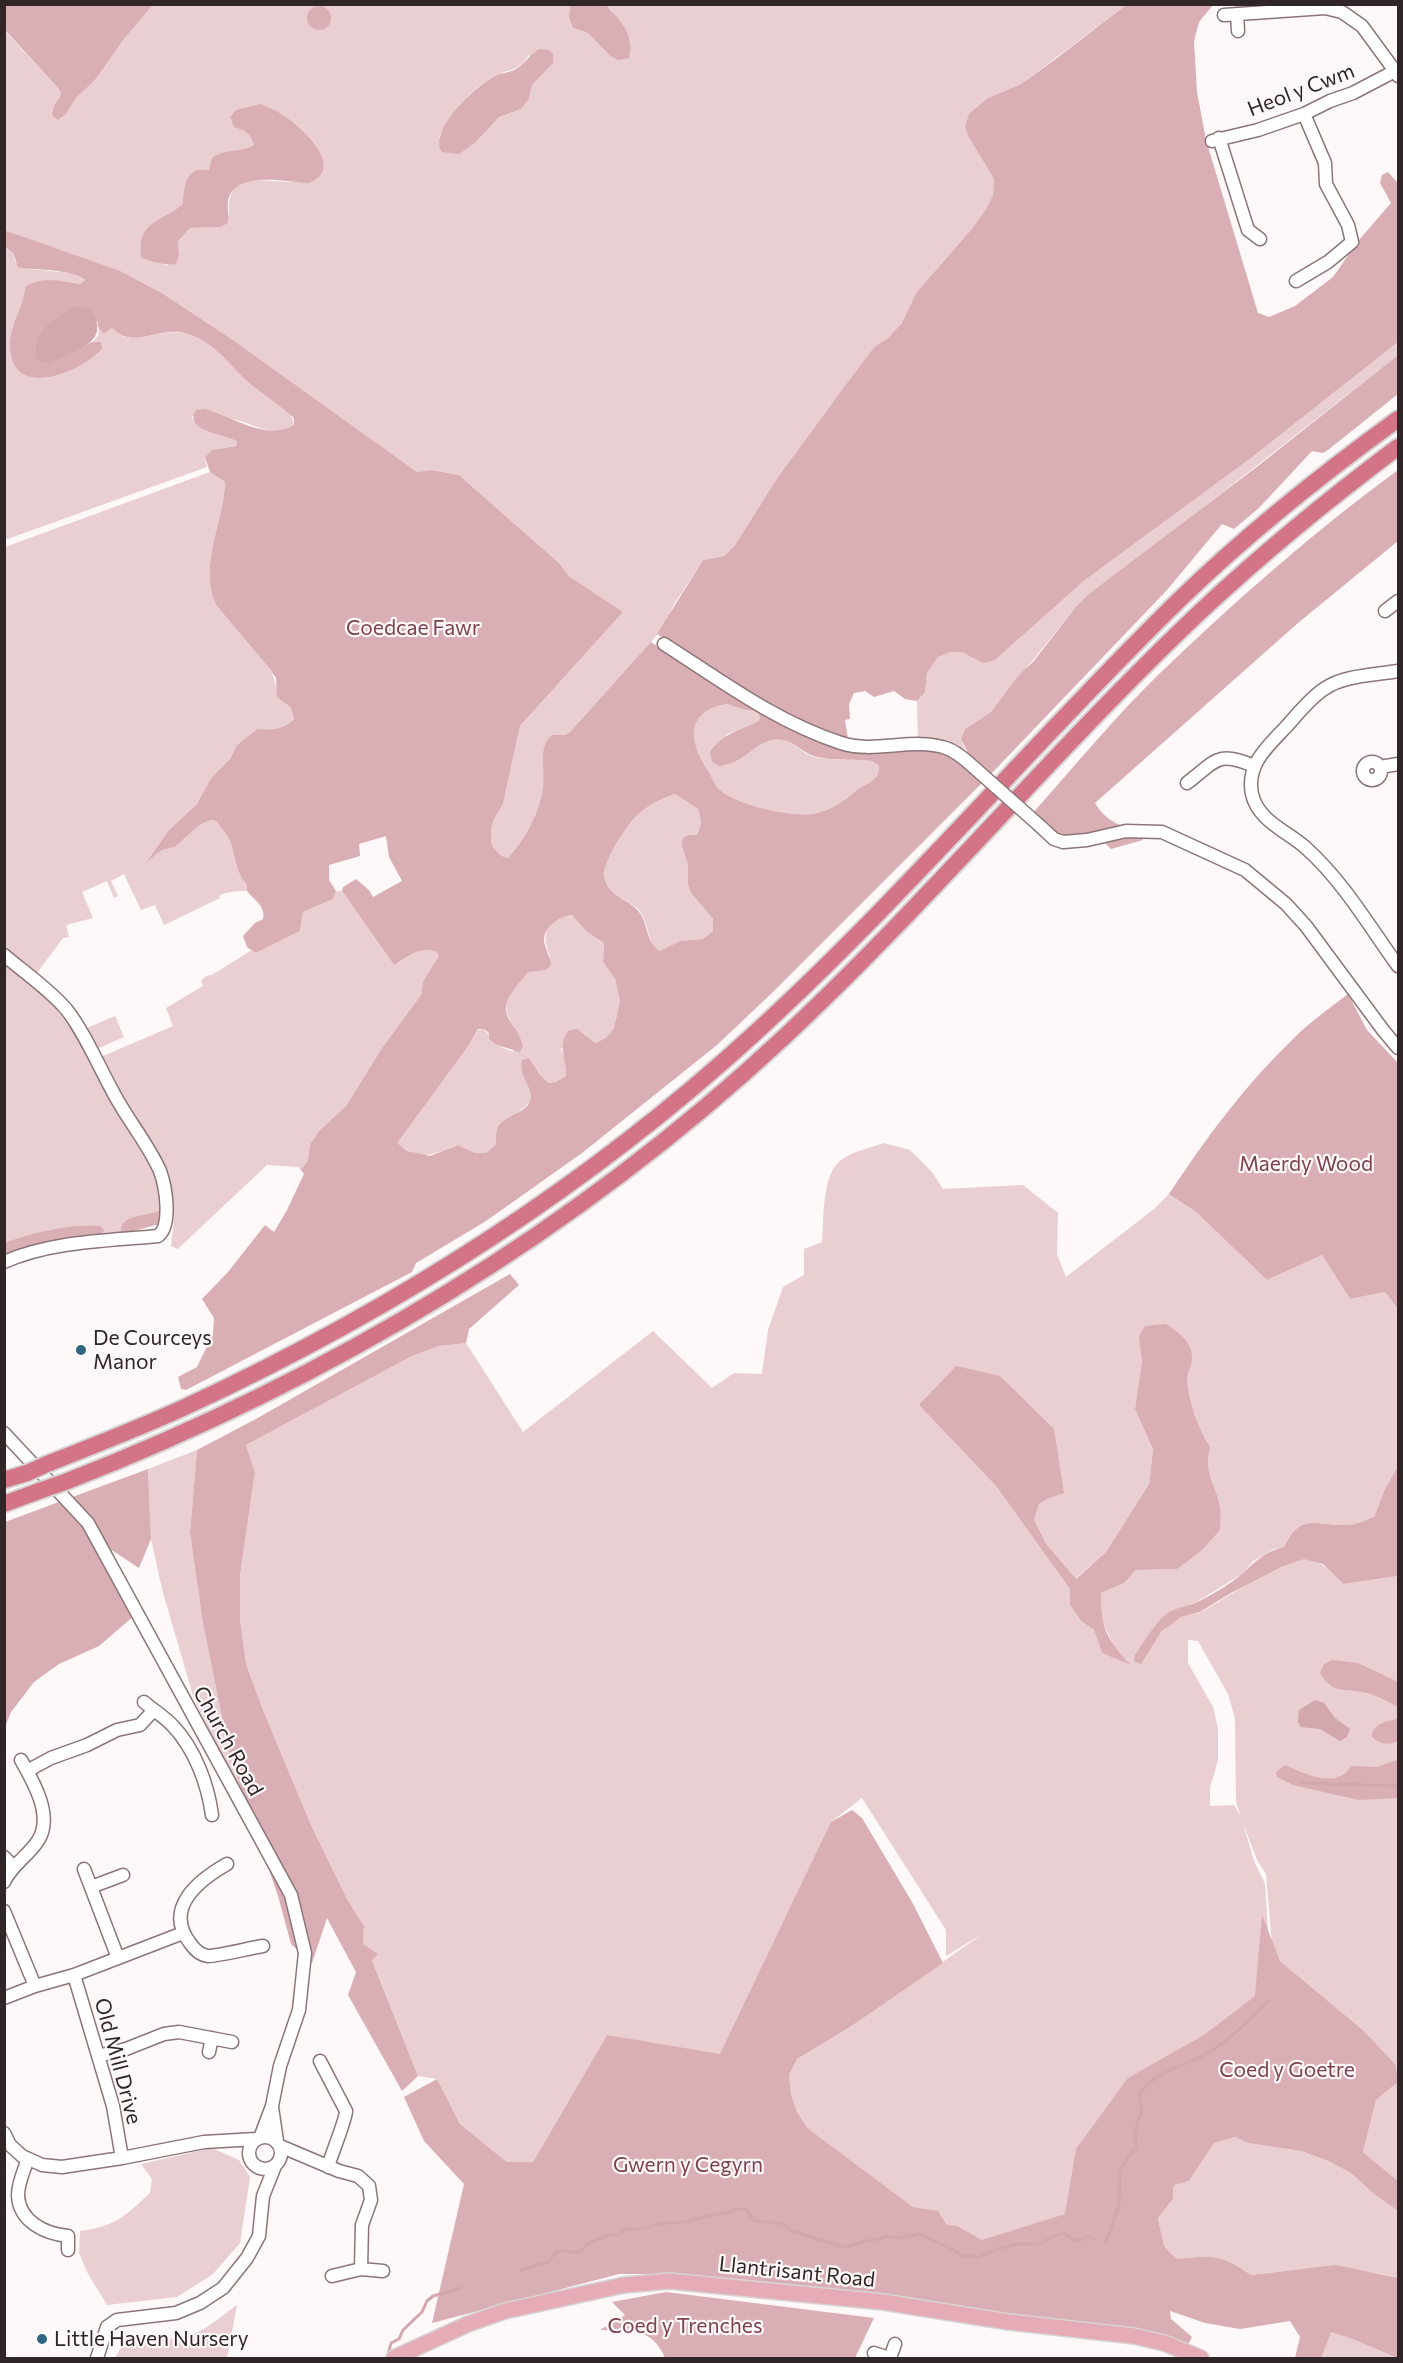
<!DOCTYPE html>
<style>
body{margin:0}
#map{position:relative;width:1403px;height:2363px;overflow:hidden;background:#fef8f9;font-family:Commissioner,sans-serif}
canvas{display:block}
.frame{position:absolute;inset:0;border:6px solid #302628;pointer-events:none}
</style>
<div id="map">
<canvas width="1403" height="2363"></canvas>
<div class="frame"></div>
</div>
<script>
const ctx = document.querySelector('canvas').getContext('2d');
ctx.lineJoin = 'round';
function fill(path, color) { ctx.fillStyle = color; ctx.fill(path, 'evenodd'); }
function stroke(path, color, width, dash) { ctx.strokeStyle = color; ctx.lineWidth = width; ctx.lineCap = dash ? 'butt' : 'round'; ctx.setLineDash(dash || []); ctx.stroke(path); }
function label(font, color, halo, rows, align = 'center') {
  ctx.font = font + ' Commissioner,sans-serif'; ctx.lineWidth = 4.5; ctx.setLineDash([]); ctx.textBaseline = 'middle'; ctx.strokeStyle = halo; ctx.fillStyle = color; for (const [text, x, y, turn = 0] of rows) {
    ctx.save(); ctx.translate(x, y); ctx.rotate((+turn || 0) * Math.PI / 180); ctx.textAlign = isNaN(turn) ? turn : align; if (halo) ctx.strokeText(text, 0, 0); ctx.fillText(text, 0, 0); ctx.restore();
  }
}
fill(new Path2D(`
 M153,5H570L569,17L573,28L588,33L609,55L613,12L606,5H1126L1021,84L988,98L965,127L968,136L994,179L993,195L986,209L970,231L916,293L902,323L887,339L875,346L847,383L778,477L735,545L724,556L703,560L673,606L665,625L647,647L570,732L565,735H552C540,755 545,763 544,785C542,808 523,841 508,858L502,856L493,847L491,841V829L494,819L503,804L520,726L623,612L569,576L559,563L459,475L431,470L417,472L233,340L165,295L5,230L4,30L58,88L61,94L54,106L66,114L76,98L95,80L124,39ZM529,55L546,70L532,85L529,99L521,109L499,117L476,142L439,137C452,113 469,90 493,77C509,68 517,73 529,55ZM244,130L317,179C308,180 298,182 289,182C260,181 226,171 229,214L220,227L190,228L178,241L179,255L167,266L159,261L141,258C136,220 162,222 184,204C184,186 187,164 209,170L254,145L252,136Z
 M5,247L13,253L15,262L29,269L70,273L85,280L80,284L63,281L25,287C24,307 9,325 10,344C13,393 58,380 87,361C92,356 96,348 101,342H92L98,336L99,329L104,334L112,328C115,330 120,334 123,336C142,343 166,327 187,334C214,342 232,368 252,385C265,396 292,406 294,425C272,438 262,427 240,421C225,416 207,417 192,416C194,433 223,434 237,441L236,446L212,450L205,457L207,467L5,540Z
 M1398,342V355L1075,608L991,712L965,729L961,739L969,763L918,744L917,701L925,692L927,673L938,657L950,652H962L983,662L995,660L1085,580L1251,458Z
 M210,472L225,482C224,523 198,564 216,605L269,668C278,682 274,698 291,708L294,719C284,731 272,730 257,729L237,745L230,759L211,778L197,804L169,830L147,860L162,850L175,847L198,826L210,820L216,821C221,827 227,834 230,841C236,858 235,871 247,885V891C237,891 228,891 219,896L220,898L164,925L155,905L141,910L124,874L111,881L118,896L114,898L107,881L82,892L93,918L66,925L69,937L63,938L37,973L30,972L5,950V547Z
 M727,704L745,710L757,711L760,717V721L726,735L725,766C741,759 759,742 774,740C791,737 797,750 811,756C825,761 856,759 872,761L879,766C881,781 863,784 853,793C842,803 829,811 813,814C792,817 733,805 718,788C714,784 712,777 709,772C690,744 683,710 727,704Z
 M675,794L698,809C705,830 698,833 682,847L688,865V885L691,893L713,919V931L703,939L680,941L660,951L653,946C648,935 646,916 637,908C625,898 609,896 604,877C600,863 630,820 642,811C651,804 663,798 675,794Z
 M336,891H342L394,965C407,957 421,945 437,952V963L423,982L421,995L382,1048L346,1106L320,1130L310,1144L308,1160L301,1170L298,1167L267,1165L181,1246L178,1249L171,1246L174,1220L170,1176L101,1060L103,1056L173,1026L166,1008L203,986L201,981L206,976L212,975L252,950L256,953L300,931L303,912L333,899Z
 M572,915L587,932L604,943L603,962L615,979L620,1001L614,1028L606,1038L595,1043L588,1040L585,1034L561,1049L567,1064L566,1076L556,1082L549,1083L540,1075L529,1058L526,1082L531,1093L530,1102L515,1115L496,1144L486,1153H475L458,1145C431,1154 422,1163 396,1143L469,1045L478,1030L484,1029L497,1045L513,1052L515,1027C495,1003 514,992 528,971L546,970L550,955C540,935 547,917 572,915Z
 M4,961L52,1003L78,1039L113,1101L138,1139L155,1173L159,1188L161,1216L125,1235L5,1255Z
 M115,1016L124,1037L97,1049L87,1028Z
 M884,1143L910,1150L932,1172L943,1189L1023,1185L1058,1213L1057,1255L1066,1277L1154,1209L1169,1194L1196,1212L1267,1280L1322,1255L1350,1299L1385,1292L1398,1309V1466L1384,1491L1374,1517C1365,1520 1356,1525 1347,1525C1315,1526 1300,1512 1284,1547L1274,1549L1253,1561L1242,1574L1198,1601L1183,1608L1172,1610L1155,1626L1148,1636L1151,1645C1159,1635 1168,1624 1181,1617C1188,1614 1196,1615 1203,1611C1223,1600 1285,1558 1306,1559C1323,1561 1332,1573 1343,1584L1398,1576V2078L1396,2065L1364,2031L1280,1961L1272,1944L1266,1874L1257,1860L1243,1823L1254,1861L1265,1884L1269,1947L1267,1991L1072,2226L977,2255L947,2225L938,2212L913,2207L806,2128L797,2112L791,2094L789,2075L797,2059L850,2027L984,1933L946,1956V1930L862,1798L831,1822L761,1982L720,2054L642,2046L607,2035L533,2162H507L460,2124L437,2079L418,2076L372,1959L363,1944L364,1926L347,1899L311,1825L263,1710L246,1664L240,1619V1575L255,1472L246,1445L412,1356L439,1346L466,1343L523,1432L653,1331L712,1388L734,1373L762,1374L768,1330L783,1287L804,1275V1249L822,1242C824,1220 822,1180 837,1164C848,1152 870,1148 884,1143ZM1140,1337L1192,1359C1190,1365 1187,1372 1186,1378C1184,1402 1198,1427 1210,1447C1205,1470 1211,1485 1220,1507L1177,1569L1136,1570L1124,1583L1101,1593V1619L1115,1648L1129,1663L1102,1653L1094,1630L1081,1621L1070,1605V1589L996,1486L919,1405L1049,1498L1039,1504L1034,1520L1047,1545L1075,1579L1106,1552L1149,1484L1153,1451L1135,1409L1142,1361ZM1188,1640L1198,1641L1228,1694L1235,1719L1236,1802L1241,1817L1234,1805L1210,1806V1788L1218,1760V1729L1213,1707L1188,1663Z
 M197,1450L190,1533L203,1624L230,1756L250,1813L194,1699L162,1589L151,1539L148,1469Z
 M1398,2082V2181L1363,2152L1376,2100Z
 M1235,2137L1248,2143L1301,2151L1328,2161L1351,2173L1374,2194L1398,2211V2278C1350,2265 1300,2268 1251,2275C1221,2254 1212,2255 1177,2259L1164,2246L1158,2218L1173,2199V2188L1175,2185L1189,2181L1214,2143Z
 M212,2148L239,2160L250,2177L240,2243L213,2274L177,2297L107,2305L87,2272L79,2253L80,2231C116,2226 124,2217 150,2193L152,2179L141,2164Z
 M237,2305L227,2358H115L124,2343C148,2338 175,2342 198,2332C212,2325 224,2314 237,2305Z
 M1324,2321L1398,2358H1309Z`), '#e9ced2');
fill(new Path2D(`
 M5,4H153V5L124,39L95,80L76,98L66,114L58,120L52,115L54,106L61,94L58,88L5,30Z
 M570,5H606C620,20 635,35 629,58L618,60L609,55L588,33L573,28L569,17Z
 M1126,5H1213L1199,22L1194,41L1197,92L1206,140L1258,313L1269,317L1295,306L1333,277L1359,240L1391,203L1380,183L1382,175L1388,172L1398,183V342L1251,458L1085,580L995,660L983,663L962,652H950L938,657L927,673L925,692L917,701L905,699L894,691L874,697L865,691L854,693L849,704L850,719L845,720L849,745L937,746L975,767L961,739L965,729L991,712L1019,675L1033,662L1075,608L1089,594L1258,466L1398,355V394L1328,450L1323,453L1312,451L1259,508L1234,529L1222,524L1167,590L990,775L774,991L717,1045L582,1153L486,1221L416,1263L412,1272L186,1390L181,1389L178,1377L197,1367L213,1334L214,1318L202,1299L228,1272L265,1225L274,1232L287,1210L304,1174L301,1170L308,1160L310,1144L320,1130L346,1106L382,1048L421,995L423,982L438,957L437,952C421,945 407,957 394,965L342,891L343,887L356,879L369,890L373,897L402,881L389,857L386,836L359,844L360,856L329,865V880L336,891L333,899L303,912L300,931L256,953L247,947L243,936L255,923L263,919C266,906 255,901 247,891V885C235,871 236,858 230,841C227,834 221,827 216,821L210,820L198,826L175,847L162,850L146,862L169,830L197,804L211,778L230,759L237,745L257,729C272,730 284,730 294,719L291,708L277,697L276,678L269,668L216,605C198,564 224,523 225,482L210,472L205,457L212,450L236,446L237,441C223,434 183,431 196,410L204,409C233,416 266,442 294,425V418C281,406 267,397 253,386C232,369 216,343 188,334C166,326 143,343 124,336C120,335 115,330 112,328L104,334L99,329L97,321L51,363L92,342H101L102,349C78,374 11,401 10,345C9,325 24,307 25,287C41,276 62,281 80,284L85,280C69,268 38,271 18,267L13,253L5,247L4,230L120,271L165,295L233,340L417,472L431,470L459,475L559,563L569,576L623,612L520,726L503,804L494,819L491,829V841L493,847L502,856L508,858C524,840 540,812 543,788C546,770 537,747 552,735H565L570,732L651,642L717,687L722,678L657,634L703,560L724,556L735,545L778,477L847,383L875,346L887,339L902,323L916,293L970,231L986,209L993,195L994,179L968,136L965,127L969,114L988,98L1021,84L1053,61ZM727,704L745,710L757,711L760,717L759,721C741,730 723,733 710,752L712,762L719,766C741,765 753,744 773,740C791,737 797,749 811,755C825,761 856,759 872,761L879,766C881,781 863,784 853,793C842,803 829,811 813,814C792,817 733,805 718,788C714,784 712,777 709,772C690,744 683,711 727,704ZM675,794L698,809C701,819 703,825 696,835H689L683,838L682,847L688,865V885L691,893L713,919V931L703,939L680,941L660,951C645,942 649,924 639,912C630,899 609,898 604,877C601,863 630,819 642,811C651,804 663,798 675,794ZM572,915L587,932L604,943L603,962L615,979L620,1001L614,1028L606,1038L595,1043L577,1029L568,1031C557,1047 567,1058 566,1076L556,1082L549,1083L540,1075L529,1058L522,1060C518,1078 535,1089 530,1101C524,1115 503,1115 497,1129C496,1133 496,1139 496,1144L486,1153H475L458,1145L430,1156L407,1151L397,1143L469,1045L478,1029H484L489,1033V1039L497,1045L520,1052L523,1046C520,1036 516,1029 510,1021C497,1003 518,986 528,972L546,970L551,965C550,957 547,952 545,945C540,929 558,916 572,915Z
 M307 18a12 12 0 1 1 24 0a12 12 0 1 1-24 0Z
 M539,49L549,50L553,54V63L532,85L529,99L521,109L499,117L476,142L459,154L442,152C428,130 475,87 493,77C499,73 508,73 514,70C524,65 529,55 539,49Z
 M261,104C266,107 273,109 278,112C297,123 349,167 309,183C286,182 236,170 228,200C227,206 229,216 228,223L220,227L190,228L178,241L179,255L176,264C165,266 152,261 141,258C136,220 162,222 183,204C184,186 186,165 209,170L212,158C225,148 241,153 254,145C251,133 245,130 234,127L230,117L236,110Z
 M1398,470V541L1298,623L1095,803C1106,821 1119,826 1139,830L1143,840L1111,849L1102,840L1050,834L1032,814C1073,768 1113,719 1157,676C1233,603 1313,532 1398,470Z
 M1348,994L1367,1030L1398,1063V1309L1385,1292L1350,1299L1322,1255L1267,1280L1196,1212L1169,1194C1205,1139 1246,1084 1294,1038C1310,1022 1330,1008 1348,994Z
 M161,1211L159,1224L120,1235L122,1224L130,1218Z
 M100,1226L104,1230L99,1241L5,1262V1243C33,1232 69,1224 100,1226Z
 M510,1274L519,1285L469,1329L466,1343L439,1346L412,1356L246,1445L255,1472L240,1575V1619L246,1664L263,1710L311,1825L347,1899L364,1926L363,1944L378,1954L372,1960L418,2076L402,2091L348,1995L356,1972L327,1918L312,1963L291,1944L278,1896L230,1756L203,1624L190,1533L197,1450L256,1419Z
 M1166,1324C1178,1332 1193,1342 1192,1359C1192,1367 1186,1373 1187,1382C1190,1406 1197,1426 1210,1447C1204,1475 1214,1481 1220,1506C1221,1513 1220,1522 1220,1530L1201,1551L1177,1569L1136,1570L1124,1583L1101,1593C1100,1627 1107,1640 1131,1665L1102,1653L1094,1630L1081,1621L1070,1605V1589L996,1486L919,1405L956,1366L1000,1376L1054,1429L1064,1493L1049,1498L1039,1504L1034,1520L1047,1545L1076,1579L1106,1552L1149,1484L1153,1450L1135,1409L1142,1361L1139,1337L1145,1326Z
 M1398,1466V1576L1343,1584L1323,1564L1304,1559L1281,1567L1231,1593L1200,1612L1181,1617L1161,1632L1141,1664L1134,1661L1135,1655C1144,1642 1153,1626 1165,1615C1173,1608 1185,1607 1195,1603C1210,1596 1229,1585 1242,1574C1256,1561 1264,1552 1284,1547C1301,1512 1314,1526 1347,1525C1356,1525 1365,1520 1374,1517L1384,1491Z
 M148,1469L151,1539L139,1568L110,1549L104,1561L135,1615L99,1646L59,1664L34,1682L11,1712L5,1727V1522Z
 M1332,1660L1358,1663L1398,1682V1707C1387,1701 1375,1694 1362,1692C1341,1688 1333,1694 1320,1673L1324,1664Z
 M1398,1718V1741C1389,1745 1380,1745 1372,1737C1373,1722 1386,1723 1398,1718Z
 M1398,1755V1798L1359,1800L1293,1785L1277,1777L1276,1772L1285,1765C1305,1774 1337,1790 1351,1766L1377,1767L1397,1760Z
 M852,1810L862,1818L912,1902L943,1963L850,2027L797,2059L789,2075L791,2094L797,2112L807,2128L913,2207L938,2211L947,2225L957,2226L982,2240L1065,2214L1076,2149L1128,2078L1204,2035L1255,1996L1262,1915L1280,1961L1364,2031L1396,2065L1398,2082L1376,2100L1363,2152L1398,2181V2211L1374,2194L1351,2173L1328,2161L1301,2151L1248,2143L1235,2137L1214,2143L1189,2181L1175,2185L1173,2188V2199L1158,2218L1164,2246L1177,2259C1212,2255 1221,2254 1251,2275L1336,2265L1398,2278V2358L1353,2339L1331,2332L1321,2358H1295L1300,2337L1290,2321L1240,2329L1205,2323L1170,2311L1171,2319L1192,2337L1188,2345L1123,2327L677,2279L653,2274H619L432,2323L464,2184L424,2141L404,2097L437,2079L460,2124L507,2162H533L607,2035L720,2054L831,1822Z
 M666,2292L874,2318L855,2358H665C652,2326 629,2332 600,2330L625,2315L612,2302Z`), '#d9aeb4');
fill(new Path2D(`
 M74,307C85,307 92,308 96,320C105,346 68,352 51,364L37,360C30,334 53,318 74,307Z
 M1315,1700L1324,1703L1335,1718L1350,1729L1347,1737L1340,1741L1320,1729L1301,1727L1298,1722L1299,1710Z`), '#d2a7ae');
stroke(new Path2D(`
 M1302,1783L1398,1786
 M1106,2243L1119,2205L1120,2169L1136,2147L1135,2133L1142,2108L1139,2094C1158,2068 1187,2067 1211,2051C1232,2038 1251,2019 1268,2001
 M521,2270L548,2262L557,2251L580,2252L589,2243L608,2235H618L626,2229H638L664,2223L687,2222L710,2215L727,2213L735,2209L746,2210L755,2221L782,2223L789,2230L844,2247L888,2236L900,2238L920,2234L956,2251L963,2257L971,2255L977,2258L996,2249L1019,2244H1038L1061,2233L1069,2236L1075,2241L1090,2237L1096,2240
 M388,2355L391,2343L399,2339L403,2330L422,2312L427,2301L433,2296L461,2288`), '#d2a7ae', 3);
const minor = new Path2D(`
 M1237,14L1238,31
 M1224,15L1325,8L1342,12L1362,26L1395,71
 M1219,138L1248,230L1260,239
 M1212,141L1258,130L1304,114L1330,101L1353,93L1395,71L1398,76
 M1296,281L1328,262L1352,242L1348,225L1326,184L1325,163L1304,114
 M1385,611L1398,601
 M664,644C720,680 776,722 841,743C874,754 913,737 946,748C955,751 962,757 969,763
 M1398,671C1375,675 1344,675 1324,689C1309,699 1297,715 1285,728C1267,747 1246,765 1252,794C1258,821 1287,831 1306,848C1343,881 1369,926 1398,966
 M1363 771a9 9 0 1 1 18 0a9 9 0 1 1-18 0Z
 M1380,767L1398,764
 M1187,783C1216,761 1217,750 1254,766
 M1040,826L1054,839L1063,842L1087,840L1126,831L1162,832L1245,870L1286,904L1306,926L1383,1030L1398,1048
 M4,955C25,973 49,989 66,1009C86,1034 101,1072 118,1101C131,1124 149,1146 160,1171C166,1187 172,1226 158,1236C107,1241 52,1241 4,1262
 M4,1433L88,1523L291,1895L305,1953L299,2010L280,2066L272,2106L260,2138
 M144,1702C153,1710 165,1717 173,1726C195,1749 208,1785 212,1815
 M27,1771L51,1758L87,1745L117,1730L140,1725L154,1710
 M4,1857L14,1867
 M227,1864C199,1880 163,1908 190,1943C194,1949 200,1955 208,1956C218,1956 250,1948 263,1946
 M84,1869L118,1958
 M4,1882C12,1864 30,1855 39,1839C53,1815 33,1781 21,1760
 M91,1887L123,1875
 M4,1911L35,1986
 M74,1975L113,2106L122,2158
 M4,1998L35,1986L74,1975L183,1933
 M209,2052L212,2038
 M98,2056L126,2049L164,2034L179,2032L232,2042
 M320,2061L346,2111C346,2120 331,2155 328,2167
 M272,2107L277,2141
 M4,2133L10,2145L22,2156L42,2165L62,2167L122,2158L204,2142L256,2139
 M249 2153a16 16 0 1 1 32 0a16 16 0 1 1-32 0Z
 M280,2146L339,2171L358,2176L369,2186L371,2200L362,2225L361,2269
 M28,2159C24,2170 18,2183 18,2195C19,2222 46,2234 68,2236V2250
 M332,2276L361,2269L383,2271
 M874,2353L889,2358
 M97,2358L107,2327L117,2320L176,2313L200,2303L223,2288L247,2258L259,2236L263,2196L275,2166
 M890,2358L895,2344`);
const major = new Path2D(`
 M394,2358L468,2324L505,2311L624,2285L669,2281L883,2302L1009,2322L1134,2336L1164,2343L1201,2358`);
const highway = new Path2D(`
 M47,1464C93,1446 139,1428 183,1408C390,1312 586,1188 754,1034C903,898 1034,742 1178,601C1246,535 1322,474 1398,419
 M4,1480L27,1473
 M65,1482C328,1380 575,1232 782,1039C928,903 1056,748 1201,611C1264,552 1330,498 1398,447
 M4,1504L39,1491`);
stroke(minor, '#8c7578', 15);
stroke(major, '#d6d4d4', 18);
stroke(highway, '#d6d4d4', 20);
stroke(minor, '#fff', 12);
stroke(major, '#e5acb7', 15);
stroke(highway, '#d47487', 16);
const minorBridge = new Path2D(`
 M969,763L1040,826`);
const highwayBridge = new Path2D(`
 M27,1473L47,1464
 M39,1491L65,1482`);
stroke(minorBridge, '#8c7578', 15, []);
stroke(highwayBridge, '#d6d4d4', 20, []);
stroke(minorBridge, '#fff', 12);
stroke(highwayBridge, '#d47487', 16);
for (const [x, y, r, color] of [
 [81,1350,6,"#2e6780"],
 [42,2339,6,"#2e6780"]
]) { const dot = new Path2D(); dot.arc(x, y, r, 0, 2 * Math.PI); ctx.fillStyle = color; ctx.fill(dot); stroke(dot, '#fef8f9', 2); }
label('21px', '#302628', '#fef8f9', [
 ["Heol y Cwm",1301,90,-21],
 ["Church Road",228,1741,61],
 ["Old Mill Drive",118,2061,75],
 ["Llantrisant Road",797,2272,6]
]);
label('21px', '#7c414d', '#fef8f9', [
 ["Coedcae Fawr",413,628],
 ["Maerdy Wood",1306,1164],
 ["Coed y Goetre",1287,2070],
 ["Gwern y Cegyrn",688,2165],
 ["Coed y Trenches",685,2326]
]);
label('21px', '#302628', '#fef8f9', [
 ["De Courceys",93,1338],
 ["Manor",93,1362],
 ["Little Haven Nursery",54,2339]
], 'left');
</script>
